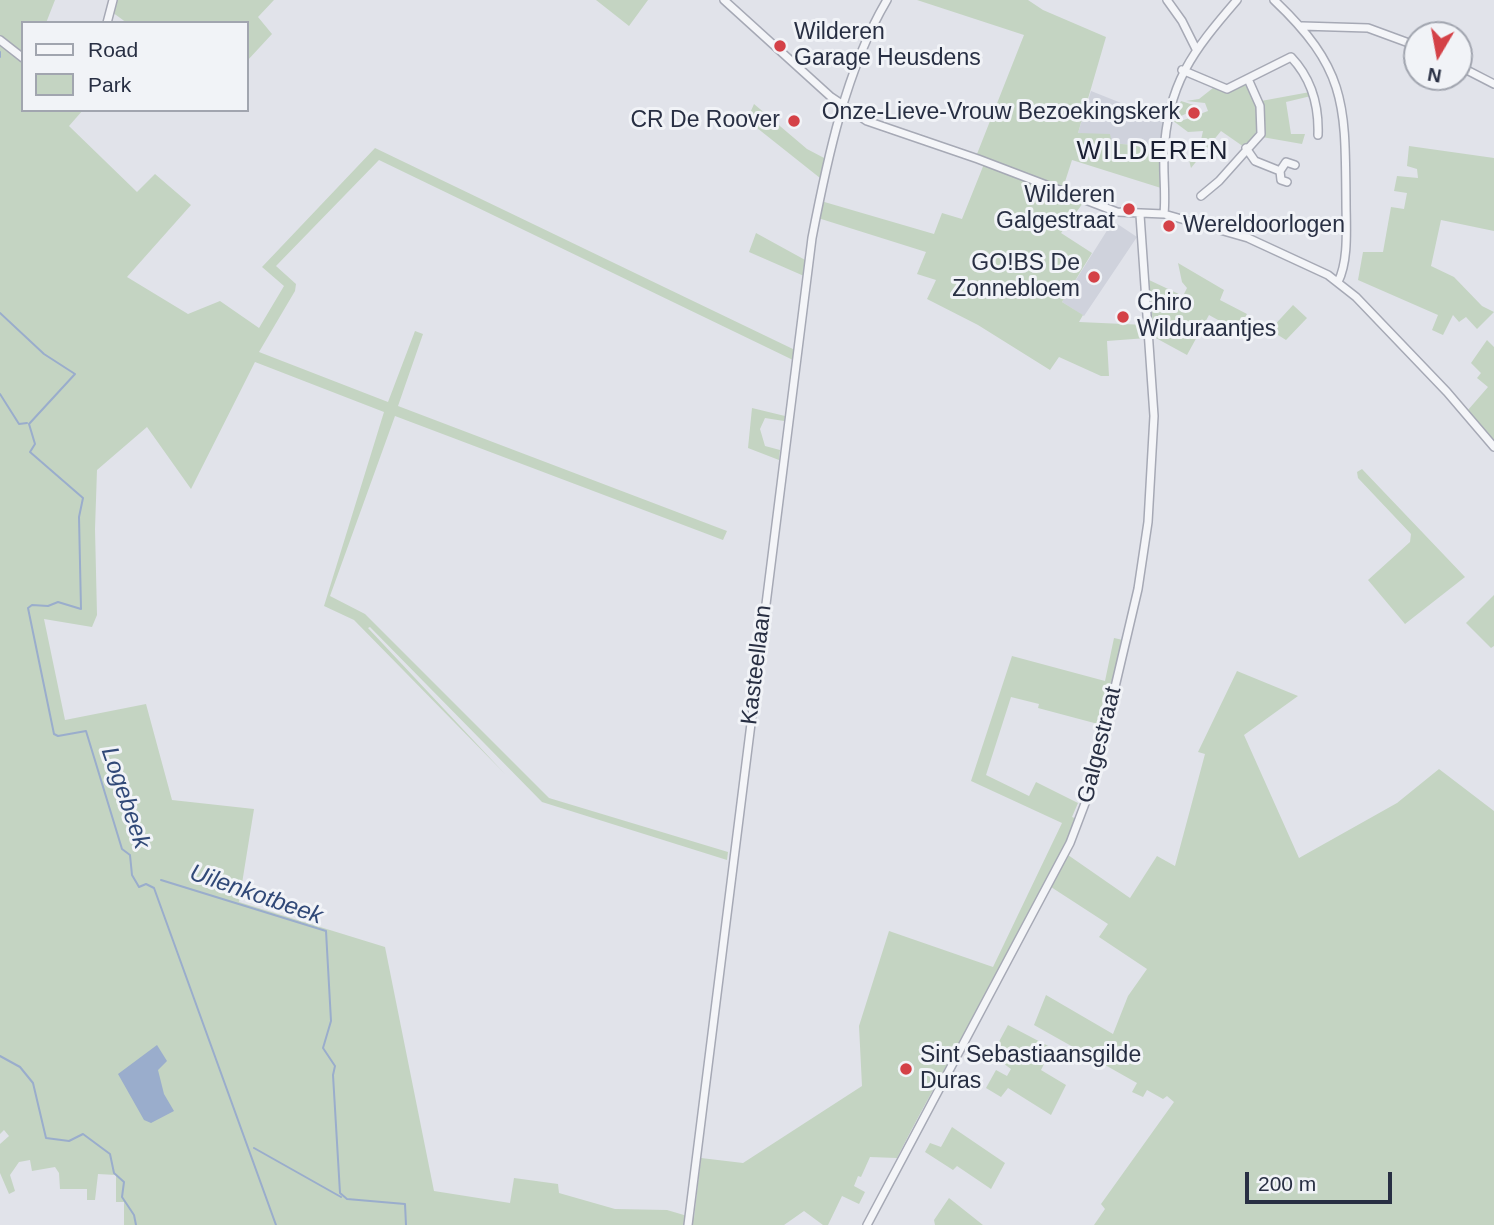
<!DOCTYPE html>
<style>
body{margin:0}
#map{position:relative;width:1494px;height:1225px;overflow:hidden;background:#e1e3ea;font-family:Arial,sans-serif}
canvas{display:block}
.legend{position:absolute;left:21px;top:21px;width:228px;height:91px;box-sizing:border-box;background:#f1f3f7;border:2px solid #a1a5af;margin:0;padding:9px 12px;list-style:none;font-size:21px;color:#282f43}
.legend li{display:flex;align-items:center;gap:14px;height:35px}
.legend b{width:35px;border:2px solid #a1a5af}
.north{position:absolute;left:1403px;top:21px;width:70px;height:70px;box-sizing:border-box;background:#f1f3f7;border:2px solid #a1a5af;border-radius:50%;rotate:190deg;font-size:19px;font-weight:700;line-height:28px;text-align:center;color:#282f43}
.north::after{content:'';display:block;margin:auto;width:24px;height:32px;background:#d44147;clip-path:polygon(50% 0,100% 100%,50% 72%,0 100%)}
.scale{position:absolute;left:1245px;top:1172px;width:147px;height:32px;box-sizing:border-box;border:4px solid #282f43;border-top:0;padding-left:9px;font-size:21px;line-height:24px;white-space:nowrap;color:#282f43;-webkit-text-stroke:5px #f1f3f7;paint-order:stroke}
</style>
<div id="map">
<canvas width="1494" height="1225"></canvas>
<ul class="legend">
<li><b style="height:9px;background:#f4f5f8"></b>Road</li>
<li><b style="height:19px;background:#c4d4c2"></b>Park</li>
</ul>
<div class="north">N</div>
<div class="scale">200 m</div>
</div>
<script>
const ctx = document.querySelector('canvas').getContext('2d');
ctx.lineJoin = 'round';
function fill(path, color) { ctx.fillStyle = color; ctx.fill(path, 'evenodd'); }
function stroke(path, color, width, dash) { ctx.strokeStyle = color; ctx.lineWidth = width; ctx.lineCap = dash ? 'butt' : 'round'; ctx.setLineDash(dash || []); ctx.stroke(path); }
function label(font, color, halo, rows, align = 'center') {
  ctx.font = font + ' Arial,sans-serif'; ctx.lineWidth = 6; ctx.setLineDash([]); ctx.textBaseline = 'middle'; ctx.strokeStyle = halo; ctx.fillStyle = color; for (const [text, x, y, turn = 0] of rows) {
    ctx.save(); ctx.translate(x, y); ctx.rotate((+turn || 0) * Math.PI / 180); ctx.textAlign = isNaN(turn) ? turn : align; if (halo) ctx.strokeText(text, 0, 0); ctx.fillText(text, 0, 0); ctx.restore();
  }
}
fill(new Path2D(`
 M1091,91L1164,120L1162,148L1112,143L1078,133Z
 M1113,221L1137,237L1084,316L1062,302Z`), '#cfd2dc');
fill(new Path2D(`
 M0,0H55L46,23H23V55L0,37Z
 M115,0H274L258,17L272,34L247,61V23H127L112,12Z
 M596,0H648L629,26Z
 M917,0H1028L1043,10L1106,37L1078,133L1110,134L1112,143L1162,148L1161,188L1072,160L1063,188L977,154L1024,35Z
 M0,43L23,61V110H83L69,126L137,192L155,174L191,205L127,277L188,314L220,301L259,328L284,286L262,267L375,148L795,350L793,360L379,160L276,266L296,284L295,291L259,352L388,402L415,331L423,334L398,406L727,531L723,540L395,416L330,596L365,614L549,798L728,852L727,860L542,802L370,627L368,628L505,774L354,620L324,606L384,412L255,362L191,489L147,427L97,470L95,529L97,615L92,627L44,619L65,720L146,704L172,800L254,809L239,902L385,947L434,1191L510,1203L514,1178L558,1184L559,1193L615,1209L667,1210L694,1218L701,1158L743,1163L862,1086L859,1026L889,931L993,967L1062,823L971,781L1012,656L1105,681L1114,638L1123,640L1111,692H1105L1098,724L1038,708L1039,704L1011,697L986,775L1029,796L1036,782L1078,803L1072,817L1077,819C1024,936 955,1044 897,1158L870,1157L861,1177L858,1176L854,1186L865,1192L859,1204L842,1196L828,1225H823L804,1211L784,1225H124V1202H116V1175L98,1174L95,1200H87V1189H60L59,1173L55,1167L32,1171L30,1160L19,1162L10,1175L15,1191L9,1194L0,1173V1144L9,1136L4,1130L0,1134Z
 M1245,85C1263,103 1265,132 1244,147L1221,131L1191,168L1189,160L1201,140L1203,131L1188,132L1172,120L1181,101L1200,107L1179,117L1181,121L1208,111L1205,103L1186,101L1199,99L1213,88L1227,92Z
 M1310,92L1311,96L1286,102L1291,134H1305L1302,144L1262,137L1265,126L1261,101Z
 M754,104L807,149L826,159L820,178L747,120Z
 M1409,146L1494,158V231L1441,220L1431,266L1454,277L1482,306L1494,312L1477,329L1466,317L1459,322L1453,315L1443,335L1432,330L1438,315L1358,280L1363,252H1383L1391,207L1404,209L1407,193L1394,191L1397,176L1418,178L1417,169L1407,166Z
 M984,164L1083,203L1061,233L1092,253L1062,302L1083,315L1079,322L1146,325L1147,338L1107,341L1109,376H1101L1059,357L1050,370L978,325L927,299L936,280L917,274L926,252L818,218L821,201L934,234L942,213L962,219Z
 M756,233L807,261L804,276L749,252Z
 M1178,263L1224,290L1220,300L1247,314L1238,331L1209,315L1187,355L1154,337L1149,280L1183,296L1187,288L1182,282Z
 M1293,305L1307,318L1286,340L1270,330Z
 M1487,340L1494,347V442L1468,410L1488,387L1477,378L1481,373L1471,363Z
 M752,408L785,416L784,421L765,418L760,429L765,446L780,450L779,460L748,448Z
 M1362,469L1465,577L1405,624L1368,580L1410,542L1411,534L1358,478L1357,472Z
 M1494,595V646L1491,648L1466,623Z
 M1237,671L1298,696L1244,735L1299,858L1397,803L1439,769L1494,811V1225H1094L1105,1209L1101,1204L1174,1102L1167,1096L1163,1099L1147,1090L1143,1097L1132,1092L1137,1083L1034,1025L1046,995L1113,1034L1128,996L1147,969L1099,937L1108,924L1051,887L1068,855L1130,898L1157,856L1175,866L1205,754L1198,752Z
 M1008,1025L1052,1048L1041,1070L1066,1085L1051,1115L1008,1088L1001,1097L986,1088L996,1070L1007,1076L1011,1069L996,1058L999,1052L995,1049Z
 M952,1127L1005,1163L991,1189L957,1166L953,1170L925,1152L930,1143L941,1147Z
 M949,1198L983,1225H935L934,1220Z`), '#c4d4c2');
fill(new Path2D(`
 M157,1045L167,1061L158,1070L164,1094L174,1111L151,1123L144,1120L118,1074Z`), '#9aadcc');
stroke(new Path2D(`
 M0,52V57
 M0,313L44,354L75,374L29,424L35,444L30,452L83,498L79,517L81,609L58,602L48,606L32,605L28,608L54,734L58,736L86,731L122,849L130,855L132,875L139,887L146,884L154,888L276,1225
 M0,394L19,424L27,423
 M161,880L326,931L331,1021L323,1048L335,1066L333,1075L340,1193L347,1199L405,1204L406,1225
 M0,1056L20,1067L33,1083L46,1138L69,1141L83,1134L110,1154L114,1173L124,1182L122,1197L134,1215L136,1225
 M254,1148L341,1197`), '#9aadcc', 2);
const minor = new Path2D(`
 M724,0L831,97L867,121L978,159L1117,212L1164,214L1248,238L1328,275L1356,297L1447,392L1494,447
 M1167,0L1182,21L1196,49
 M1274,0C1348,70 1345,106 1346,202C1346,227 1349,260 1338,282
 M107,23L113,0
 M1302,26L1368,28L1417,46
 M0,40L23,58
 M1459,66L1494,84
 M1182,70L1227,89L1291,57C1311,78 1319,106 1318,135
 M1246,148L1255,161L1280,171
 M1287,182L1281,180L1280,171L1286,162L1295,165
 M1201,196L1219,181L1261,134L1260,106L1248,79
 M1164,214C1166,194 1163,174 1164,154C1167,84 1193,51 1237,0
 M688,1225L812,238C827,160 846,69 887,0
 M867,1225L1070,843L1092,785L1138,589L1148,522L1154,416L1140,215`);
stroke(minor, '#a6a9b5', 10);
stroke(minor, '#f4f5f8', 7);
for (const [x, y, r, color] of [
 [780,46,7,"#d44147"],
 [1194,113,7,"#d44147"],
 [794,121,7,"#d44147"],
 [1129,209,7,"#d44147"],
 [1169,226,7,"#d44147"],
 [1094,277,7,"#d44147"],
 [1123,317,7,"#d44147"],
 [906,1069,7,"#d44147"]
]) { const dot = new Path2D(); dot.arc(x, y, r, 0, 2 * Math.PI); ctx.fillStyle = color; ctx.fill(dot); stroke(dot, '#f1f3f7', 2.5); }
label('23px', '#282f43', '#f1f3f7', [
 ["Wilderen",794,33],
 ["Garage Heusdens",794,59],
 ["Onze-Lieve-Vrouw Bezoekingskerk",1180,113,"right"],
 ["CR De Roover",780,121,"right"],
 ["Wilderen",1115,196,"right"],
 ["Galgestraat",1115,222,"right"],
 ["Wereldoorlogen",1183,226],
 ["GO!BS De",1080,264,"right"],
 ["Zonnebloem",1080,290,"right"],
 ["Chiro",1137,304],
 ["Wilduraantjes",1137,330],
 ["Sint Sebastiaansgilde",920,1056],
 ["Duras",920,1082]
], 'left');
label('23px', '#282f43', '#f1f3f7', [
 ["Kasteellaan",757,665,-83],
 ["Galgestraat",1100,745,-76]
]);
label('italic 24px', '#314978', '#f1f3f7', [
 ["Logebeek",125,798,71],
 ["Uilenkotbeek",256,895,19]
]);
ctx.letterSpacing = '2px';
label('26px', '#1b2033', '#f1f3f7', [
 ["WILDEREN",1153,152]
]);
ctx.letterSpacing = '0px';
</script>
